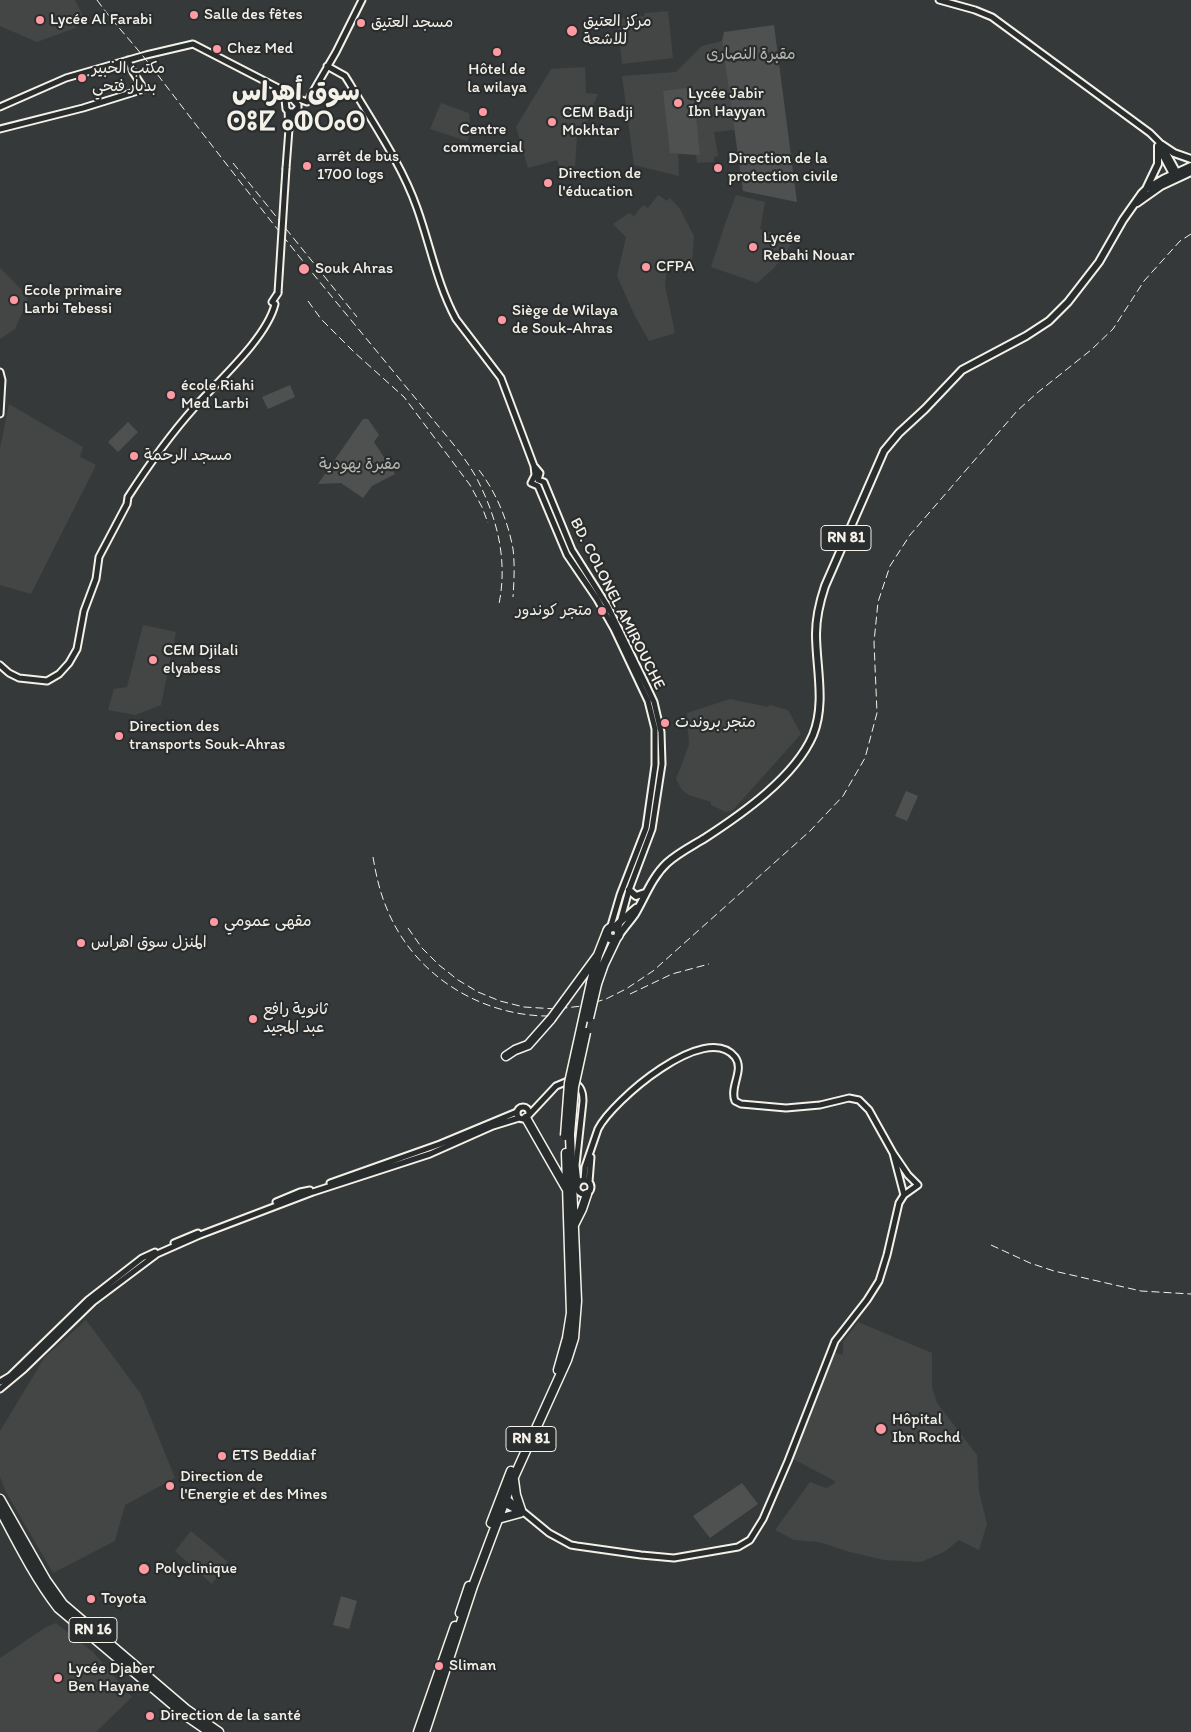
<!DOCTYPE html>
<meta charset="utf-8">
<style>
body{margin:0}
canvas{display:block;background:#363939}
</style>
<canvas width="1191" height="1732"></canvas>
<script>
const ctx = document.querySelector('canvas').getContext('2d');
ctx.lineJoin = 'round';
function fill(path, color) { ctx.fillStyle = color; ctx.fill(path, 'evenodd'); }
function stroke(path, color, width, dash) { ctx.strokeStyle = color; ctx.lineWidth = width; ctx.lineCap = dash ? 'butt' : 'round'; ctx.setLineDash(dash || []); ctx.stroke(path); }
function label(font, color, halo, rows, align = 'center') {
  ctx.font = font + ' Itim,"Playpen Sans Arabic","Noto Sans Tifinagh",sans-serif'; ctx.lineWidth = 4.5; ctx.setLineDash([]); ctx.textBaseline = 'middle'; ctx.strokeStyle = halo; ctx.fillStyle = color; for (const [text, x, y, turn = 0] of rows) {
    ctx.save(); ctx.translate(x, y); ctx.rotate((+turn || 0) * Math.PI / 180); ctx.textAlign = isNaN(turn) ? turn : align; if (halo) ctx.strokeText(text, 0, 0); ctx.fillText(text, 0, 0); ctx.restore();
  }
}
fill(new Path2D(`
 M0,0H75L82,14L75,28L37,42L0,26Z
 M668,11L673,58L622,64L617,19L644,16L645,13Z
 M722,41L735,130L714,132L718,156L714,157V162L697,163L696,155L678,154L679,176L634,165L622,76L676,72L702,46Z
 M585,67L586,93L598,94L581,134L577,136L575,166L560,169L557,160L528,168L516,127L551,69Z
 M441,103L469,113L471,133L467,141L430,129Z
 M658,195L667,201L670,198L680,209L694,236L692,263L690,270L677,267L667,268L665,286L675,333L649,341L634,314L617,276L626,237L613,224L629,213L634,216L643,205L648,208Z
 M736,195L765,202L760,229L794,239L784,256L773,269L757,283L711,267L724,227Z
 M0,268L28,296L26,304L15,329L0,339Z
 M9,404L83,447L80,457L96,465L31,594L0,585V448Z
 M143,625L176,632L161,705L135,715L108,710L114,689L127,687Z
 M730,699L768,707L770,705L788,710L801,734L733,810L726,812L711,805V802L689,795L682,790L676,779L689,745L687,713Z
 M86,1320L141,1394L175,1478L125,1505L115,1541L53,1573L6,1492L0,1477V1431L45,1357Z
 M858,1322L932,1353V1387L937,1403L977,1455L979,1492L987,1524L979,1550L959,1540L944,1552L921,1562L884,1560L850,1552L819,1542L794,1540L775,1530L810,1482L826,1488L834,1484L835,1481L793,1459L835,1353L843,1355V1342Z
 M191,1531L228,1562L212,1584L175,1551Z
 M56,1623L93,1652L132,1697L96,1732H0V1658L46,1627Z`), '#434645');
fill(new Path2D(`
 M774,25L797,202L743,191L722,41L724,32Z
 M693,87L700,155L670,153L663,91Z
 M290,385L295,397L268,409L262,397Z
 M363,419H368L379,435L374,442L395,474L372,486L363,498L341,483L318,484Z
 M128,422L138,432L118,452L108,442Z
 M906,791L918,796L907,821L895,816Z
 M742,1483L758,1504L710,1538L693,1516Z
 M341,1596L357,1601L349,1629L333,1625Z`), '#4e514f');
const minor = new Path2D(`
 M939,0L975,10L992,17L1150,133L1162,145L1178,174
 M327,66L345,76L350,84C373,123 402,165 417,208C430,244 437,284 456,319L501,378L534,466L535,475L531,483L538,486L567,555L597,599L614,629L648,701L655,729V765L646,828L620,895L610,929
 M294,100L299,99L307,102L336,52L362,0
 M0,107L66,78L146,55L193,44L286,92L298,105V108L294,112H289L286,109L284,90
 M289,128L294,112
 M0,129L83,108L144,89L133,72L128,60
 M1158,147L1174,177
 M286,168L289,129L288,111
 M0,372L2,380L0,414
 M535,467L540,473L538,480L544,482L572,550L608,607L647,687L654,702L661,732L662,764L652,829L629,890L618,930
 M0,665L9,673L19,678L47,681L59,674L69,663L77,649L84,611L96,579L99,557L127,504L128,497C148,466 169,436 194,408C217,382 267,338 275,304L272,302L278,293
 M517 1113a6 6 0 1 1 12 0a6 6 0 1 1-12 0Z
 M528,1116L556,1086L568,1081C580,1083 583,1090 583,1101L576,1165L578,1184
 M893,1153L904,1195
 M577 1187a7 7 0 1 1 14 0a7 7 0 1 1-14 0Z
 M589,1182L591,1157
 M330,1183L440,1144L517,1112
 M276,1202L300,1192L310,1190
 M174,1243L198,1233
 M0,1382L10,1376L88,1300L142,1258L155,1252
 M0,1389L24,1369L93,1302L157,1254L200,1235L313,1192L430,1154L493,1126L519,1118
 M504,1496L549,1533L571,1545L577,1546L641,1555L674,1558L738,1547L750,1540L763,1519L788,1461L835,1341L867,1300L879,1281L887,1255L899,1203L904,1195L918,1185L908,1175L893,1153L869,1110L859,1100L849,1098L820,1105L786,1108L741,1104L735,1101C729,1087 745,1070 735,1057C706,1020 612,1101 598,1129L585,1167L584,1180
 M503,1503L521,1513`);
const major = new Path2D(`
 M1162,145L1174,153L1191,159
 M1147,187L1158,164V146
 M1137,203L1161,186L1191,172
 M629,890L636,896L645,893
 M613,928L636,908
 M619,935C624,928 630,921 635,914C645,897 652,877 667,863C678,853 692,846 705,838C742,814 795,777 813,735C826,703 816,667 816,634C816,617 820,601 825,586L884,451L899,433L925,409L962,370L1026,336L1049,321L1068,302L1099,262L1123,220L1142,193L1146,189L1163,179L1191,166`);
const highway = new Path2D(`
 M607 933a6 6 0 1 1 12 0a6 6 0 1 1-12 0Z
 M591,983L598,955L607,932
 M597,984L604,964L616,939
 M565,1000L598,955
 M506,1056L515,1050L528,1045L551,1019
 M526,1118L566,1188
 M574,1225L582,1209L587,1194
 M558,1370L567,1338L571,1313L566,1153
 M514,1480L516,1495L521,1510
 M0,1499L46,1580L63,1604L186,1709L219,1732
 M0,1510C18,1544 35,1578 58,1608L186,1716L208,1731
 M498,1519L520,1513
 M491,1523L511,1471
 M460,1613L469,1586
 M418,1732L455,1626
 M425,1732L473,1586L514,1477L567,1360L574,1338L577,1301L570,1136`);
stroke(minor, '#f4f1e8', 9);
stroke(major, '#f4f1e8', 10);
stroke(highway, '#f4f1e8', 11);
stroke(minor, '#2a2d2e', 5);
stroke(major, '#2a2d2e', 6);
stroke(highway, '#2a2d2e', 8);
stroke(new Path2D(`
 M97,0C115,25 136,46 154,70C219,155 283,238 351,320C379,354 407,388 435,422C449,439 465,457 476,477C497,517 508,559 499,604
 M233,163L357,317
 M308,301L321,319L354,352L404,397L470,485L482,507L488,523
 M479,470C496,492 508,521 513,549C515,565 514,581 513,597
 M373,857C376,875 380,893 387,909C414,976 483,1018 554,1016
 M408,928L422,948L439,965L458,980L478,992L500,1001L524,1007L556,1009L582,1006L606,999L626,989L653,971L810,831L843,796L865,758L877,713L874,642L878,602L890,566L910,535L1017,411L1037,393L1091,350L1113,329L1144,281L1180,241L1191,234
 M630,994L672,974L709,964
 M991,1245L1030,1263L1054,1271L1141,1291L1191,1294`), '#f4f1e8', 1, [8, 4]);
const minorBridge = new Path2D(`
 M278,293L286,168`);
const highwayBridge = new Path2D(`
 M589,1018L597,984
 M551,1019L565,1000
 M570,1134L574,1087L586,1032
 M565,1136L569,1083L591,983`);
stroke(minorBridge, '#f4f1e8', 9, []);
stroke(highwayBridge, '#f4f1e8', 11, []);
stroke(minorBridge, '#2a2d2e', 5);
stroke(highwayBridge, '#2a2d2e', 8);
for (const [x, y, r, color] of [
 [194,15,5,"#ff9aa2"],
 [40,20,5,"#ff9aa2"],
 [361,23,5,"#ff9aa2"],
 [572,31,6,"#ff9aa2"],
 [217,49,5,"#ff9aa2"],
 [497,52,5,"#ff9aa2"],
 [82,78,5,"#ff9aa2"],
 [678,103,5,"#ff9aa2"],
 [483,112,5,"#ff9aa2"],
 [552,122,5,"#ff9aa2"],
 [307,166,5,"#ff9aa2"],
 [718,168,5,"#ff9aa2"],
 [548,183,5,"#ff9aa2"],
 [753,247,5,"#ff9aa2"],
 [646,267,5,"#ff9aa2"],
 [304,269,6,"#ff9aa2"],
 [14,300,5,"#ff9aa2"],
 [502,320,5,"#ff9aa2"],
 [171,395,5,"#ff9aa2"],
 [134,456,5,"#ff9aa2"],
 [602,611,5,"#ff9aa2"],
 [153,660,5,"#ff9aa2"],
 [665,723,5,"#ff9aa2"],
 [119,736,5,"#ff9aa2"],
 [214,922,5,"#ff9aa2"],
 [81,943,5,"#ff9aa2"],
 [253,1019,5,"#ff9aa2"],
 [881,1429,6,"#ff9aa2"],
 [222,1456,5,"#ff9aa2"],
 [170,1486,5,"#ff9aa2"],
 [144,1569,6,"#ff9aa2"],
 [91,1599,5,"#ff9aa2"],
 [439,1666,5,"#ff9aa2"],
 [58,1678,5,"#ff9aa2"],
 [150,1716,5,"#ff9aa2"]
]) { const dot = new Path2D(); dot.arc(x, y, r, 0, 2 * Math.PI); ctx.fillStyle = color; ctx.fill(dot); stroke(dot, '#2a2d2e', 2); }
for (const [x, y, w] of [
 [846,538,50],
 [531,1439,50],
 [93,1630,48]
]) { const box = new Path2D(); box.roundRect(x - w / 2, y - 12.5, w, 25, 4); ctx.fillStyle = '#2a2d2e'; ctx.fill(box); stroke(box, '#f4f1e8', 1); }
label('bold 15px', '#f4f1e8', null, [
 ["RN 81",846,538],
 ["RN 81",531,1439],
 ["RN 16",93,1630]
]);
label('16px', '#f4f1e8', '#2a2d2e', [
 ["Salle des fêtes",204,15],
 ["Lycée Al Farabi",50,20],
 ["مركز العتيق",583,22],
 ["للاشعة",583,40],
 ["مسجد العتيق",371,23],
 ["Chez Med",227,49],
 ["مكتب الخبير",92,69],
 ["بديار فتحي",92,87],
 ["Hôtel de",497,70,"center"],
 ["la wilaya",497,88,"center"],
 ["Lycée Jabir",688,94],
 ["Ibn Hayyan",688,112],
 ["CEM Badji",562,113],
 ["Mokhtar",562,131],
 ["Centre",483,130,"center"],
 ["commercial",483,148,"center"],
 ["arrêt de bus",317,157],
 ["1700 logs",317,175],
 ["Direction de la",728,159],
 ["protection civile",728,177],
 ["Direction de",558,174],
 ["l'éducation",558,192],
 ["Lycée",763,238],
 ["Rebahi Nouar",763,256],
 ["CFPA",656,267],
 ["Souk Ahras",315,269],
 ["Ecole primaire",24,291],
 ["Larbi Tebessi",24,309],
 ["Siège de Wilaya",512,311],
 ["de Souk-Ahras",512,329],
 ["école Riahi",181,386],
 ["Med Larbi",181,404],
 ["مسجد الرحمة",144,456],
 ["متجر كوندور",592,611,"right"],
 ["CEM Djilali",163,651],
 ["elyabess",163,669],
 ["متجر بروندت",675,723],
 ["Direction des",129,727],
 ["transports Souk-Ahras",129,745],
 ["مقهى عمومي",224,922],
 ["المنزل سوق اهراس",91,943],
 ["ثانوية رافع",263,1010],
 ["عبد المجيد",263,1028],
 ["Hôpital",892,1420],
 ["Ibn Rochd",892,1438],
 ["ETS Beddiaf",232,1456],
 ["Direction de",180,1477],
 ["l'Energie et des Mines",180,1495],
 ["Polyclinique",155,1569],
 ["Toyota",101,1599],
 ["Sliman",449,1666],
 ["Lycée Djaber",68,1669],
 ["Ben Hayane",68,1687],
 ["Direction de la santé",160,1716]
], 'left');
label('16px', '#bab9b2', '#2a2d2e', [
 ["مقبرة النصارى",751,55],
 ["مقبرة يهودية",360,465]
]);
label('16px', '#f4f1e8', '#2a2d2e', [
 ["BD. COLONEL AMIROUCHE",617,604,63]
]);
label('bold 26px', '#f4f1e8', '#2a2d2e', [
 ["سوق أهراس",296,93],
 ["ⵙⵓⵇ ⴰⵀⵔⴰⵙ",296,123]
]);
</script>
